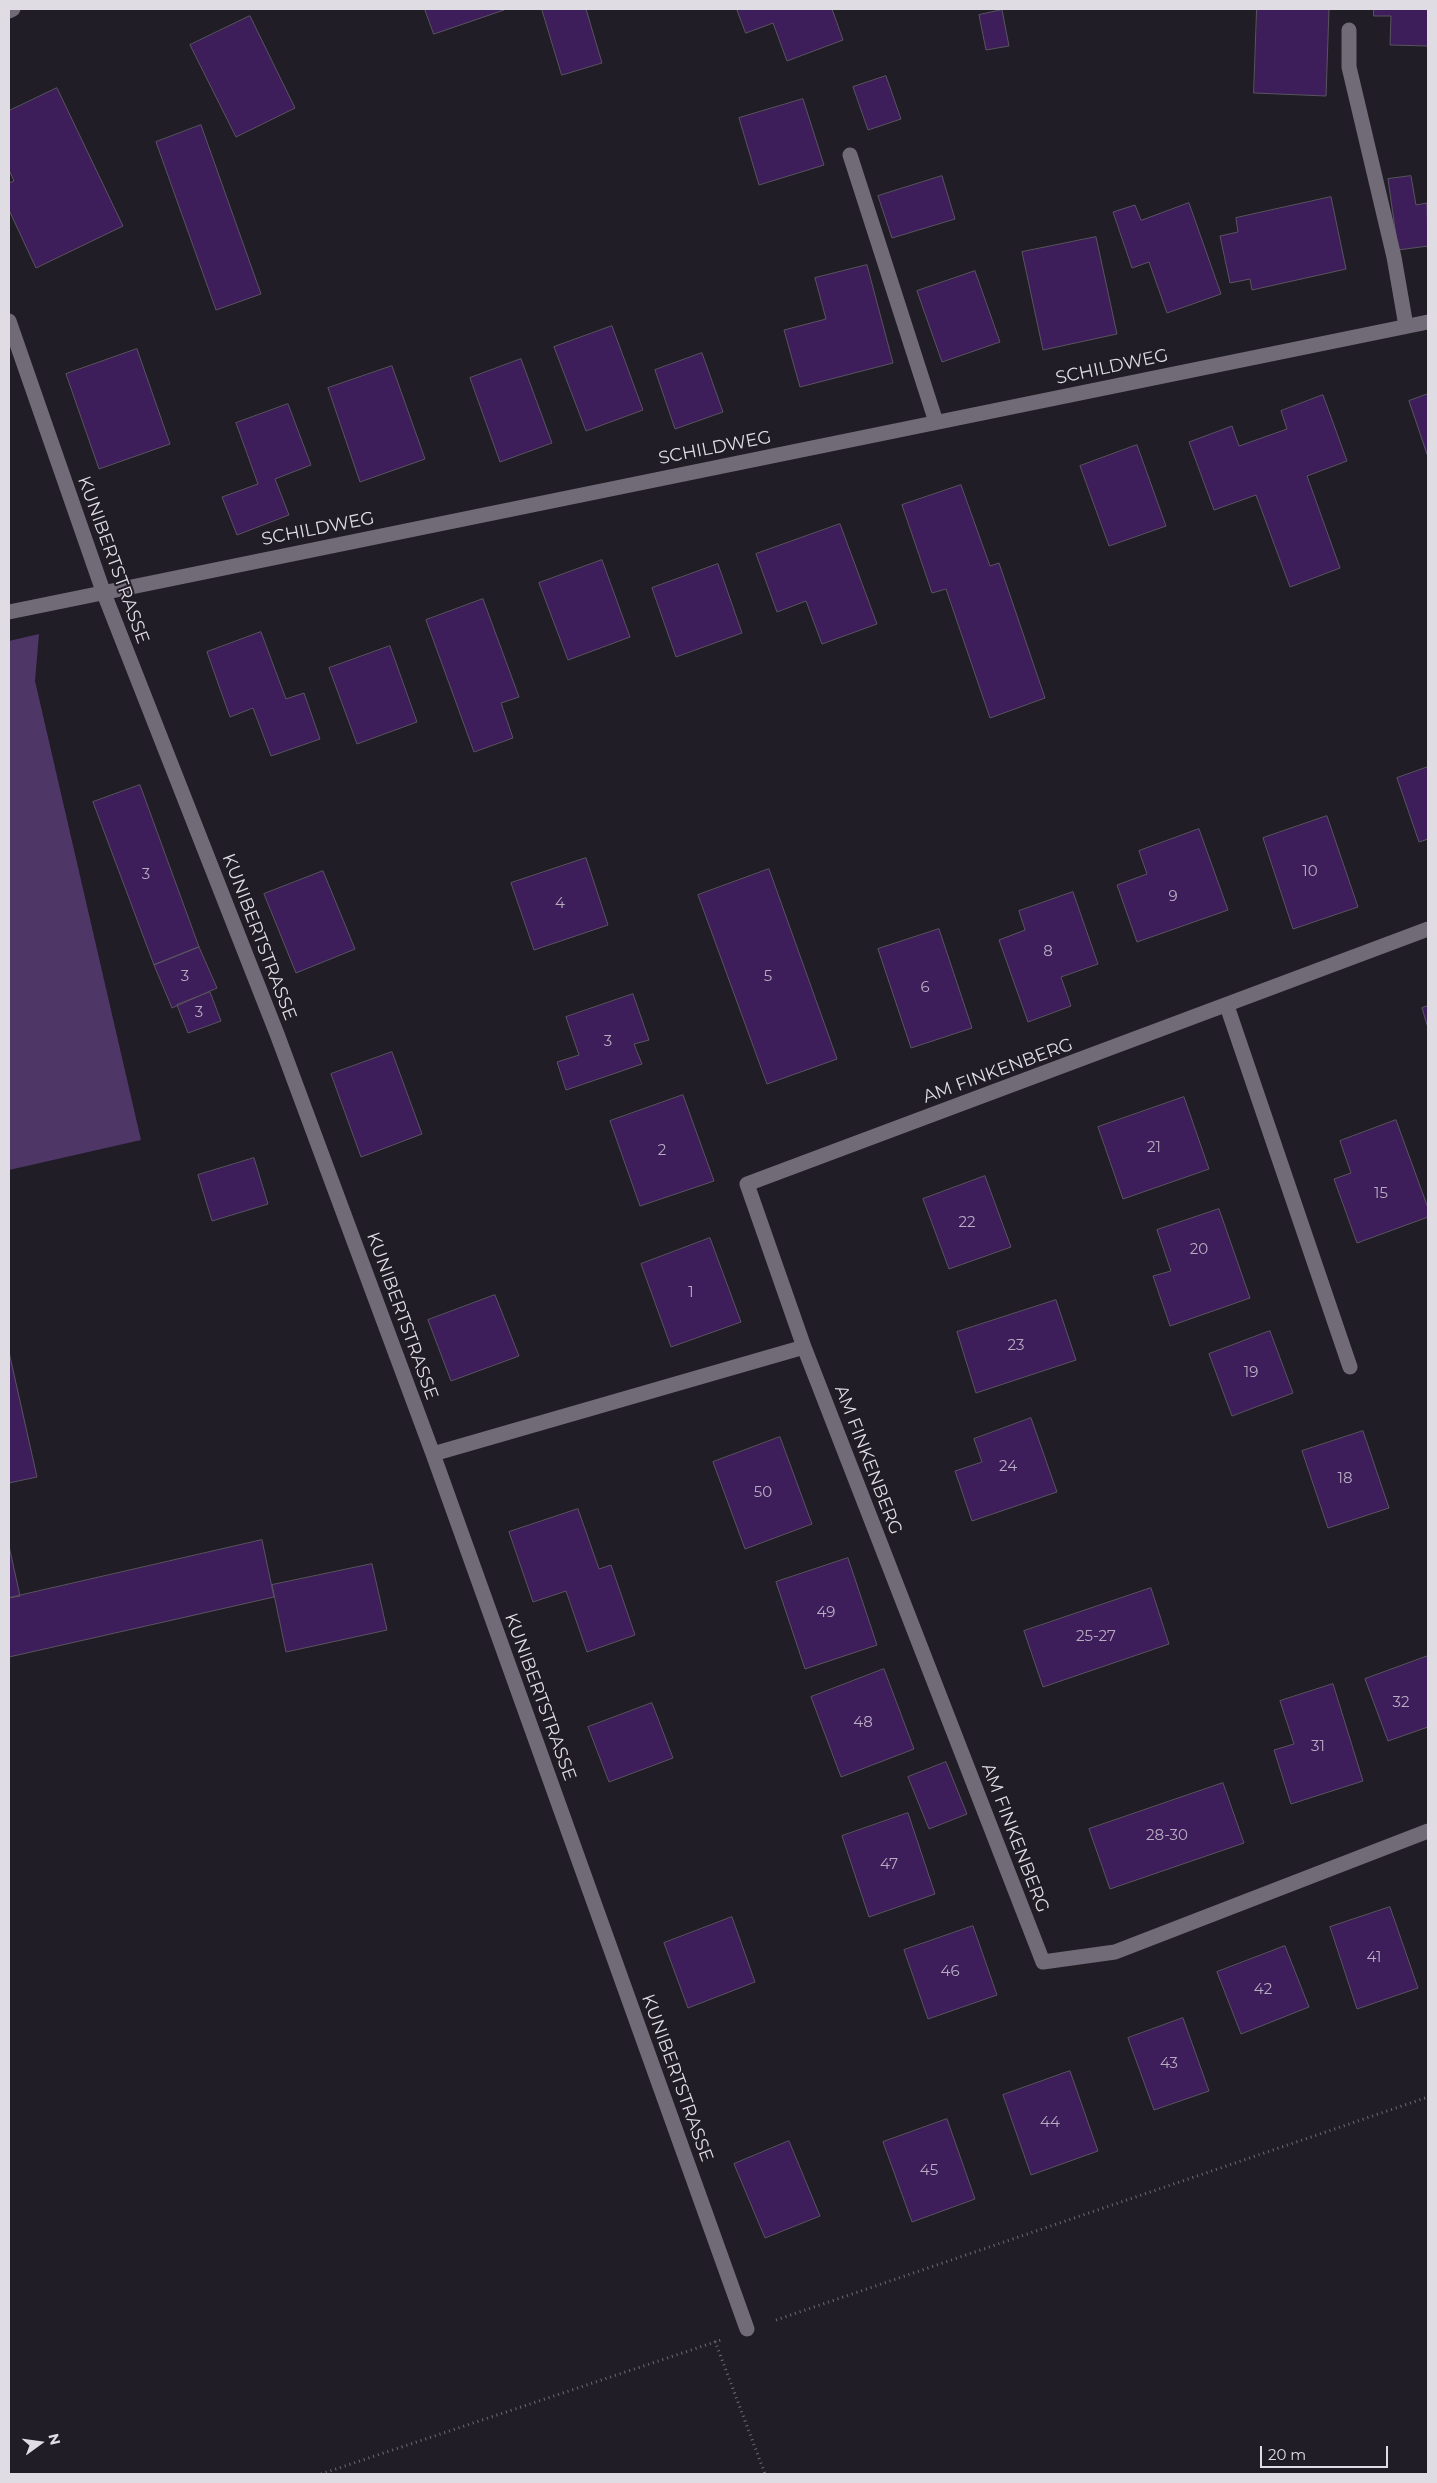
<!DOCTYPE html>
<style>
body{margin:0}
#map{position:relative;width:1437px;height:2483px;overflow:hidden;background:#211d26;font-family:Montserrat,sans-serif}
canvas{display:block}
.frame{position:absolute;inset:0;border:10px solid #dfdce3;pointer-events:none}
.north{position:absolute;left:15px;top:2418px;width:50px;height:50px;-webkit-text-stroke:4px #211d26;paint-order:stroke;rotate:76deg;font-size:14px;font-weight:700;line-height:20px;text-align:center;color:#dfdce3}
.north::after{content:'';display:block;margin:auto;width:18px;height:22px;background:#dfdce3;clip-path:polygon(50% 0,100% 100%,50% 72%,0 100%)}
.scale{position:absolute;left:1260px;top:2446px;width:128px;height:22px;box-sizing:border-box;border:2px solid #dfdce3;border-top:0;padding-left:6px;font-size:15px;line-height:18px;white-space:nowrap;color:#dfdce3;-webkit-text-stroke:4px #211d26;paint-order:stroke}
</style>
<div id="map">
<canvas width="1437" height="2483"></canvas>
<div class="frame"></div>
<div class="north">N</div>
<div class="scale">20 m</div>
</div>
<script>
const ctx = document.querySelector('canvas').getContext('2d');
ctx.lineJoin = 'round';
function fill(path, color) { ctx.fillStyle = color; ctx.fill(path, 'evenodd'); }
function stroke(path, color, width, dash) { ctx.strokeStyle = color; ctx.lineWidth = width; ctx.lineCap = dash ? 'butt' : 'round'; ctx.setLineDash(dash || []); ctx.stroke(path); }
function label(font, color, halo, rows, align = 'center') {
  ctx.font = font + ' Montserrat,sans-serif'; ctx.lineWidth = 4; ctx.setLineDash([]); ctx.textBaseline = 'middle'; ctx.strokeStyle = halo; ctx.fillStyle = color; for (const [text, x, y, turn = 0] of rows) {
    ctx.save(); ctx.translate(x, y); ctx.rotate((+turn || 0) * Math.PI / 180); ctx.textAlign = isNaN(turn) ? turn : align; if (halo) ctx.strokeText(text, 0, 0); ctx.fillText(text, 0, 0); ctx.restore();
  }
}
fill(new Path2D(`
 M39,634L35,681L141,1140L9,1170V641Z`), '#4e3766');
const building = new Path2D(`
 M425,9H503L504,10L434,34Z
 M542,9H586L602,63L562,75Z
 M737,9H832L843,40L787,61L773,23L746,33Z
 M1257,9H1329L1326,96L1254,93Z
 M1374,9H1428V46L1390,45L1391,16H1374Z
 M1002,10L1009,46L986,50L979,15Z
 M250,16L295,108L236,137L190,45Z
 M886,76L901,119L868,130L853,87Z
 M57,88L123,226L36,268L9,210V183L14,181L9,170V111Z
 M803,99L824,165L759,185L739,118Z
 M201,125L261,294L216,310L156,142Z
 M942,176L955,219L892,238L878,196Z
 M1411,176L1416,205L1427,203L1428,246L1398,250L1388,179Z
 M1331,197L1346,269L1252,290L1250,279L1230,283L1220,236L1238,232L1236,218Z
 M1189,203L1221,294L1167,313L1149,262L1132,268L1113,212L1135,205L1141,220Z
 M1096,237L1117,334L1043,350L1022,252Z
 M867,265L893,363L800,387L784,330L826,319L815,278Z
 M975,271L1000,342L942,362L917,291Z
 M612,326L643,410L586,431L554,347Z
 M137,349L170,444L99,469L66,374Z
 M702,353L723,412L675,429L655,370Z
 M521,359L552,443L500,462L470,378Z
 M392,366L425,459L360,482L328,388Z
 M1428,394V457L1409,401Z
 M1323,395L1347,461L1307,476L1340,568L1290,587L1256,495L1214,510L1189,442L1232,426L1239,446L1287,429L1281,411Z
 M288,404L311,465L275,479L289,515L237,535L222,497L258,484L236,423Z
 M1137,445L1166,526L1109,546L1080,466Z
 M961,485L990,566L999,563L1045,698L990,718L946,589L932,593L902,505Z
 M840,524L877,624L822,644L806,601L777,612L756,554Z
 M602,560L630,637L568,660L539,583Z
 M718,564L742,633L676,657L652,588Z
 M483,599L519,697L501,703L513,738L474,752L426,620Z
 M261,632L286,699L304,693L320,739L271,756L253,708L230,717L207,652Z
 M390,646L417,722L357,744L329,668Z
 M1428,767V839L1419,842L1397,778Z
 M140,785L199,947L154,965L93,802Z
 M1327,816L1358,907L1293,929L1263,838Z
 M1199,829L1228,910L1137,942L1117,885L1147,874L1139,851Z
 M586,858L608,925L534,950L511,883Z
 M769,869L837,1059L767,1084L698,895Z
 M323,871L355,949L296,973L264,894Z
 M1073,892L1098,964L1061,977L1071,1006L1028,1022L999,940L1025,930L1019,911Z
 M939,929L972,1028L911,1048L878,949Z
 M199,947L217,988L172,1008L154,965Z
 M210,992L221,1021L188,1033L177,1005Z
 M633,994L649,1040L634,1044L642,1064L566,1090L557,1062L579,1055L566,1017Z
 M1428,1006V1028L1422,1008Z
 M392,1052L422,1134L361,1157L331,1074Z
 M683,1095L714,1181L640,1206L610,1121Z
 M1184,1097L1209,1169L1123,1199L1098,1127Z
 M1396,1120L1428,1208V1217L1357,1243L1334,1179L1351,1173L1340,1141Z
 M254,1158L268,1204L212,1221L198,1175Z
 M985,1176L1011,1247L949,1269L923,1199Z
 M1219,1209L1250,1298L1170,1326L1153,1276L1171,1271L1157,1230Z
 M710,1238L741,1322L671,1347L641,1264Z
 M495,1295L519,1356L451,1381L428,1320Z
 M1056,1300L1076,1360L976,1393L957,1332Z
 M1270,1331L1293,1393L1232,1416L1209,1354Z
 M9,1352L37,1477L9,1483Z
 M1031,1418L1057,1492L972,1521L955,1471L982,1462L974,1439Z
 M1363,1431L1389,1508L1328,1528L1302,1451Z
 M780,1437L812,1524L745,1549L713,1462Z
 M578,1509L599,1569L611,1565L635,1635L587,1652L566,1591L533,1602L509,1532Z
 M262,1540L274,1597L9,1657V1598Z
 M9,1546L20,1596L9,1598Z
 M848,1558L877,1645L805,1669L776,1582Z
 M372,1564L387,1630L286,1652L272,1585Z
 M1151,1588L1169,1644L1043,1687L1024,1631Z
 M1428,1656V1727L1388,1741L1365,1679Z
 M884,1669L914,1749L841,1777L811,1697Z
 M1333,1684L1363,1781L1291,1804L1274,1750L1294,1744L1280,1701Z
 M652,1703L673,1758L609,1782L588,1727Z
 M946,1762L967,1814L929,1829L908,1777Z
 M1223,1783L1244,1843L1110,1889L1089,1829Z
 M908,1813L935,1894L869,1917L842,1836Z
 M1390,1907L1418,1988L1357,2009L1330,1927Z
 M732,1917L755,1982L688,2008L664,1943Z
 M973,1926L997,1995L928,2019L904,1950Z
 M1285,1946L1309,2007L1241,2034L1217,1972Z
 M1183,2018L1209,2091L1154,2110L1128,2038Z
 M1070,2071L1098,2151L1031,2175L1003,2095Z
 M947,2119L975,2199L912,2222L883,2142Z
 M789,2141L820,2216L765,2238L734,2164Z`);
fill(building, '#3e1e5a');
stroke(building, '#59545f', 1);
stroke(new Path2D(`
 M776,2320L1428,2097
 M715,2341L765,2474
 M321,2474L721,2340`), '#6e6b73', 3, [1, 4]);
stroke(new Path2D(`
 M9,11L13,9
 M1349,30V67L1394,257L1406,326
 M850,155L936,422
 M9,321L103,591L277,1034L433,1454L747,2329
 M9,612L1428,322
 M1428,929L747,1184L804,1347L1043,1962L1115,1952L1428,1831
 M1227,1006L1350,1367
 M433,1454L804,1347`), '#706b76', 15);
label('15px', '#b7acc1', null, [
 ["10",1310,872],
 ["3",146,875],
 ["9",1173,897],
 ["4",560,904],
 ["8",1048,952],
 ["3",185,977],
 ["5",768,977],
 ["6",925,988],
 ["3",199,1013],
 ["3",608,1042],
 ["21",1154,1148],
 ["2",662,1151],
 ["15",1381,1194],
 ["22",967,1223],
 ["20",1199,1250],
 ["1",691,1293],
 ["23",1016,1346],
 ["19",1251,1373],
 ["24",1008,1467],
 ["18",1345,1479],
 ["50",763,1493],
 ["49",826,1613],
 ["25-27",1096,1637],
 ["32",1401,1703],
 ["48",863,1723],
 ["31",1318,1747],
 ["28-30",1167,1836],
 ["47",889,1865],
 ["41",1374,1958],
 ["46",950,1972],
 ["42",1263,1990],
 ["43",1169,2064],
 ["44",1050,2123],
 ["45",929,2171]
]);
label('18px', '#dfdce3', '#211d26', [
 ["SCHILDWEG",1112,367,-12],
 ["SCHILDWEG",715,448,-11],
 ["SCHILDWEG",318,529,-11],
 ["KUNIBERTSTRASSE",113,560,70],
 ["KUNIBERTSTRASSE",259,937,69],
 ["AM FINKENBERG",998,1071,-20],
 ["KUNIBERTSTRASSE",402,1316,70],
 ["AM FINKENBERG",868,1460,69],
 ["KUNIBERTSTRASSE",540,1697,70],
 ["AM FINKENBERG",1015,1838,69],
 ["KUNIBERTSTRASSE",677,2078,70]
]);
</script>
